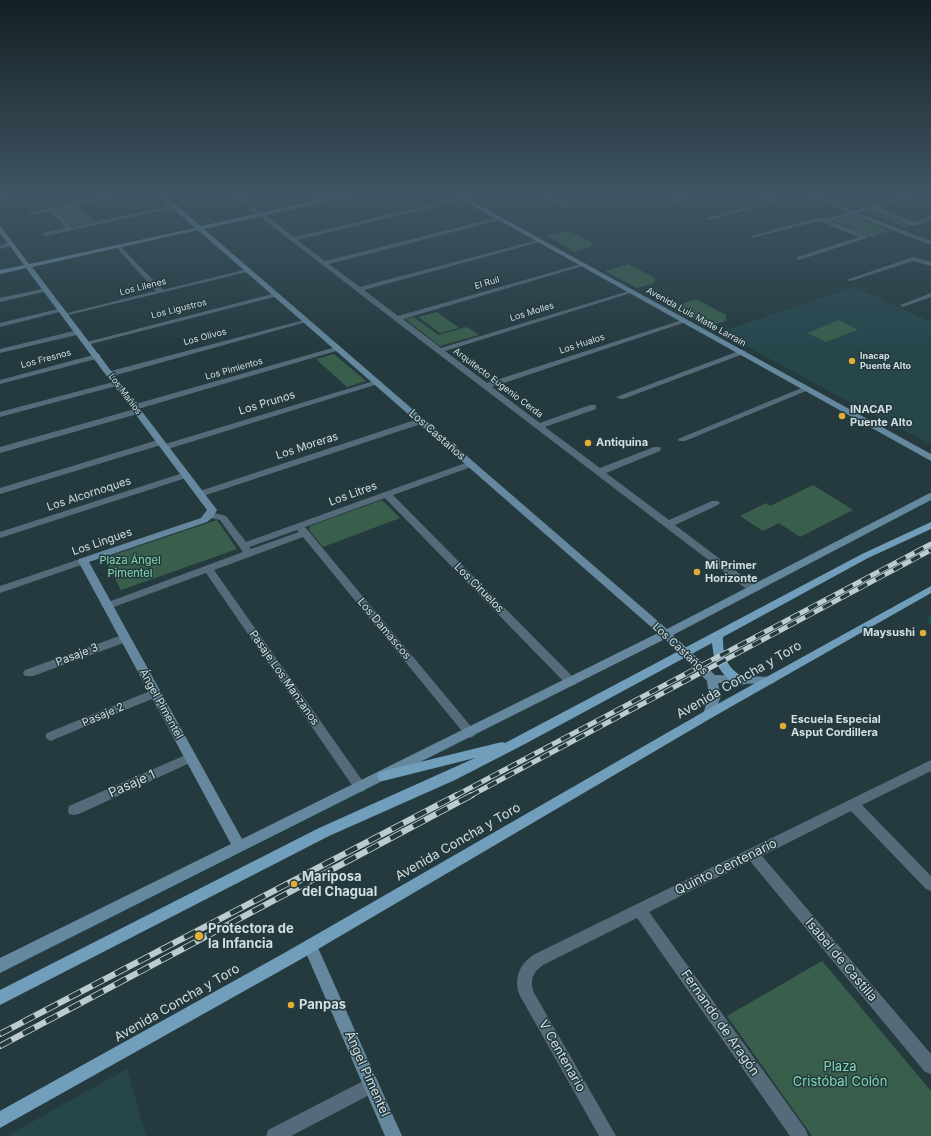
<!DOCTYPE html>
<meta charset="utf-8">
<style>
body{margin:0}
canvas{display:block;background:#243a3f}
</style>
<canvas width="931" height="1136"></canvas>
<script>
const ctx = document.querySelector('canvas').getContext('2d');
ctx.lineJoin = 'round';
function fill(path, color) { ctx.fillStyle = color; ctx.fill(path, 'evenodd'); }
function stroke(path, color, width, dash) { ctx.strokeStyle = color; ctx.lineWidth = width; ctx.lineCap = dash ? 'butt' : 'round'; ctx.setLineDash(dash || []); ctx.stroke(path); }
function label(font, color, halo, rows, align = 'center') {
  ctx.font = font + ' Inter,sans-serif'; ctx.lineWidth = 3; ctx.setLineDash([]); ctx.textBaseline = 'middle'; ctx.strokeStyle = halo; ctx.fillStyle = color; for (const [text, x, y, turn = 0] of rows) {
    ctx.save(); ctx.translate(x, y); ctx.rotate((+turn || 0) * Math.PI / 180); ctx.textAlign = isNaN(turn) ? turn : align; if (halo) ctx.strokeText(text, 0, 0); ctx.fillText(text, 0, 0); ctx.restore();
  }
}
fill(new Path2D(`
 M854,287L931,322V444L881,419L720,332Z
 M127,1069L146,1136H7Z`), '#26464c');
fill(new Path2D(`
 M78,205L95,222L72,226L56,210Z
 M874,210L914,225L906,228L866,212Z
 M853,216L890,231L871,237L834,221Z
 M569,231L592,243L591,247L575,252L547,236Z
 M628,264L655,278L654,283L637,288L605,271Z
 M696,299L726,315V321L709,326L673,307Z
 M437,312L459,328L440,333L418,317Z
 M414,317L438,335L467,327L479,335L440,346L405,319Z
 M839,320L858,330L826,342L807,333Z
 M334,354L366,381L347,387L316,359Z
 M813,485L853,510L800,537L779,523L763,531L740,516L766,503L770,506Z
 M382,500L400,518L323,547L309,530L310,526Z
 M217,520L237,549L121,590L104,558Z
 M822,961L931,1091V1136H812L727,1016Z`), '#395f4c');
fill(new Path2D(`
 M17,193H29L0,200V196Z
 M124,193H136L55,210L71,227L175,205L178,207L45,236L43,235V233L66,228L50,211L31,215L28,213Z
 M229,193H236L294,237L464,197L467,199L297,240L325,261L500,217L503,219L329,264L360,287L538,240L543,241L364,290L398,316L581,264L586,265L403,319L441,348L629,291L634,292L445,351L487,383L682,320H686V322L492,387L540,423L590,405H596V409L545,427L600,468L654,447H660L661,449L660,451L606,473L669,520L712,501H718L720,503L718,505L675,525L757,587L758,589L757,591H749L394,320Z
 M305,193H312L324,202L319,203Z
 M535,193H543L571,208L566,209Z
 M609,193H616L620,196L615,197Z
 M693,193H703L671,203L668,201Z
 M753,193H761L778,201L710,220L707,218L770,201Z
 M800,193H808L853,211L914,194V196L877,207L914,222L931,216V220L914,226L872,209L859,213L931,241V245L853,215L830,221L867,236V238L799,260L796,258L797,257L859,237L819,221L751,238V236L817,218L825,219L848,212Z
 M12,242L14,243V245L0,249V245Z
 M118,244L163,290L248,269L251,271L64,316V314L156,291L116,247L115,246Z
 M913,257L931,262V266L913,261L851,281L846,280Z
 M46,288L48,289V291L0,302V298Z
 M276,293L279,295L278,296L87,345L83,343Z
 M931,293V297L903,307L900,305Z
 M62,308L64,309V311L0,327V323Z
 M304,320L310,321L113,376H110L106,374L107,372Z
 M78,330H81V334L0,353V349Z
 M336,347H339L343,349L138,409L142,411L141,413L0,453V447L135,409L131,407L132,405Z
 M739,351H745L746,353L623,399H620L616,397Z
 M97,354H100V358L0,384V380Z
 M117,381L121,383L120,385L0,417V412Z
 M374,381H377L381,383L168,449L165,450L161,447L162,445Z
 M804,387H810L811,389L685,441H679L678,439Z
 M418,419H424L425,421L424,423L203,496L200,497L195,494L197,492Z
 M161,439L165,442L164,444L0,494V488Z
 M471,461L475,464L474,466L393,495L575,679L577,682L575,685H567L385,498L305,527L474,730L476,733L474,736L470,738L466,736L303,537L214,570L364,783L366,787L364,791L360,792L356,791L206,573L111,608L107,610L102,606L103,604L243,552L220,520L207,517L205,515L207,513L210,512L226,516L246,542ZM297,530L299,532L251,549L249,547Z
 M186,472L190,475L189,477L0,538V532Z
 M83,558L87,559L88,561L87,563L0,593V586Z
 M125,634L129,635L130,638L129,641L33,676H25L23,673L25,670Z
 M155,689L159,690L161,693L159,696L55,739L51,741L47,739L45,736L47,733Z
 M190,753L194,755L196,758L194,761L79,814L74,815L69,814L68,810L69,806Z
 M931,760V771L862,805L931,876V891L926,889L851,811L762,856L931,1054V1074L925,1072L750,861L649,912L806,1130L808,1136H790L637,918L543,965C533,972 530,979 533,991L616,1136H599L519,994C514,978 519,965 533,955Z
 M371,1077L377,1079L379,1085L377,1091L291,1136H266L268,1130Z`), '#556b79');
fill(new Path2D(`
 M156,193H162L201,226L353,193H364L204,229L667,629L928,494L931,493V500L673,635L715,675L774,677L776,680L774,683L770,684L718,683L721,696L713,717L709,718L705,717L703,714L709,696L707,681L665,639L0,973V958L231,844L78,561L79,559L201,518L207,510L26,268L0,274V270L24,265L0,233V227L2,228L29,264L195,228ZM198,230L658,633L242,839L89,562L207,522L213,517L217,510L32,267Z
 M450,193H457L931,454V461Z
 M310,939L315,941L402,1136H385L303,946L305,941Z`), '#65889e');
fill(new Path2D(`
 M931,522V529L868,558L723,637C723,651 724,663 737,673C740,675 744,677 747,681L745,684C733,687 720,672 716,662C713,656 713,649 712,643L523,745L455,780L329,836L0,1005V990L319,828L475,758L383,781L379,780L377,776L379,772L502,742L505,743L862,554Z
 M931,586V593L713,717L296,962L0,1128V1111L286,952L705,711Z`), '#719eba');
const railFar1 = new Path2D(`
 M455,796L931,544
 M470,796L931,550`);
const rail = new Path2D(`
 M0,1034L457,795
 M0,1046L472,795`);
stroke(railFar1, '#bdcbce', 5);
stroke(rail, '#bdcbce', 6);
stroke(railFar1, '#243a3f', 3.5, [10]);
stroke(rail, '#243a3f', 4.5, [13]);
fill(new Path2D(`
 M931,614V625L927,622Z`), '#0b5650');
const sky = ctx.createLinearGradient(0, 0, 0, 352);
sky.addColorStop(0, '#142023');
sky.addColorStop(0.55, '#3f5563');
sky.addColorStop(1, '#3f556300');
ctx.fillStyle = sky;
ctx.fillRect(0, 0, 931, 352);
for (const [x, y, r, color] of [
 [852,361,4,"#e1af34"],
 [842,416,4,"#e1af34"],
 [588,443,4,"#e1af34"],
 [697,572,4,"#e1af34"],
 [923,633,4,"#e1af34"],
 [783,726,4,"#e1af34"],
 [294,884,4,"#e1af34"],
 [199,936,5,"#e1af34"],
 [291,1005,4,"#e1af34"]
]) { const dot = new Path2D(); dot.arc(x, y, r, 0, 2 * Math.PI); ctx.fillStyle = color; ctx.fill(dot); stroke(dot, '#243a3f', 1.5); }
label('9px', '#d2dfe2', '#243a3f', [
 ["El Ruil",487,283,-16],
 ["Los Lilenes",143,287,-14],
 ["Los Ligustros",179,309,-14],
 ["Los Molles",532,312,-17],
 ["Avenida Luis Matte Larraín",696,317,29],
 ["Los Olivos",205,337,-15],
 ["Los Hualos",582,344,-18],
 ["Los Fresnos",46,359,-15],
 ["Los Pimientos",234,369,-16],
 ["Arquitecto Eugenio Cerda",498,383,37],
 ["Los Mañíos",125,394,53]
]);
label('bold 9px', '#d2dfe2', '#243a3f', [
 ["Inacap",860,356],
 ["Puente Alto",860,366]
], 'left');
label('11px', '#d2dfe2', '#243a3f', [
 ["Los Prunos",267,403,-17],
 ["Los Castaños",437,435,41],
 ["Los Moreras",307,446,-18],
 ["Los Alcornoques",89,494,-18],
 ["Los Litres",353,494,-20],
 ["Los Lingues",102,542,-19],
 ["Los Ciruelos",479,588,45],
 ["Los Damascos",384,629,50],
 ["Los Castaños",680,649,43],
 ["Pasaje 3",77,655,-21],
 ["Pasaje Los Manzanos",284,678,55],
 ["Ángel Pimentel",161,704,61],
 ["Pasaje 2",103,715,-23]
]);
label('bold 11px', '#d2dfe2', '#243a3f', [
 ["INACAP",850,410],
 ["Puente Alto",850,423],
 ["Antiquina",596,443],
 ["Mi Primer",705,566],
 ["Horizonte",705,579],
 ["Maysushi",915,633,"right"],
 ["Escuela Especial",791,720],
 ["Asput Cordillera",791,733]
], 'left');
label('11px', '#82daae', '#243a3f', [
 ["Plaza Ángel",130,561],
 ["Pimentel",130,574]
]);
label('13px', '#d2dfe2', '#243a3f', [
 ["Avenida Concha y Toro",739,680,-30],
 ["Pasaje 1",132,784,-24],
 ["Avenida Concha y Toro",458,842,-30],
 ["Quinto Centenario",726,867,-26],
 ["Isabel de Castilla",841,960,50],
 ["Avenida Concha y Toro",177,1003,-30],
 ["Fernando de Aragón",720,1023,55],
 ["V Centenario",562,1056,60],
 ["Ángel Pimentel",367,1074,66]
]);
label('bold 13px', '#d2dfe2', '#243a3f', [
 ["Mariposa",302,877],
 ["del Chagual",302,892],
 ["Protectora de",208,929],
 ["la Infancia",208,944],
 ["Panpas",299,1005]
], 'left');
label('13px', '#82daae', '#243a3f', [
 ["Plaza",840,1067],
 ["Cristóbal Colón",840,1082]
]);
</script>
